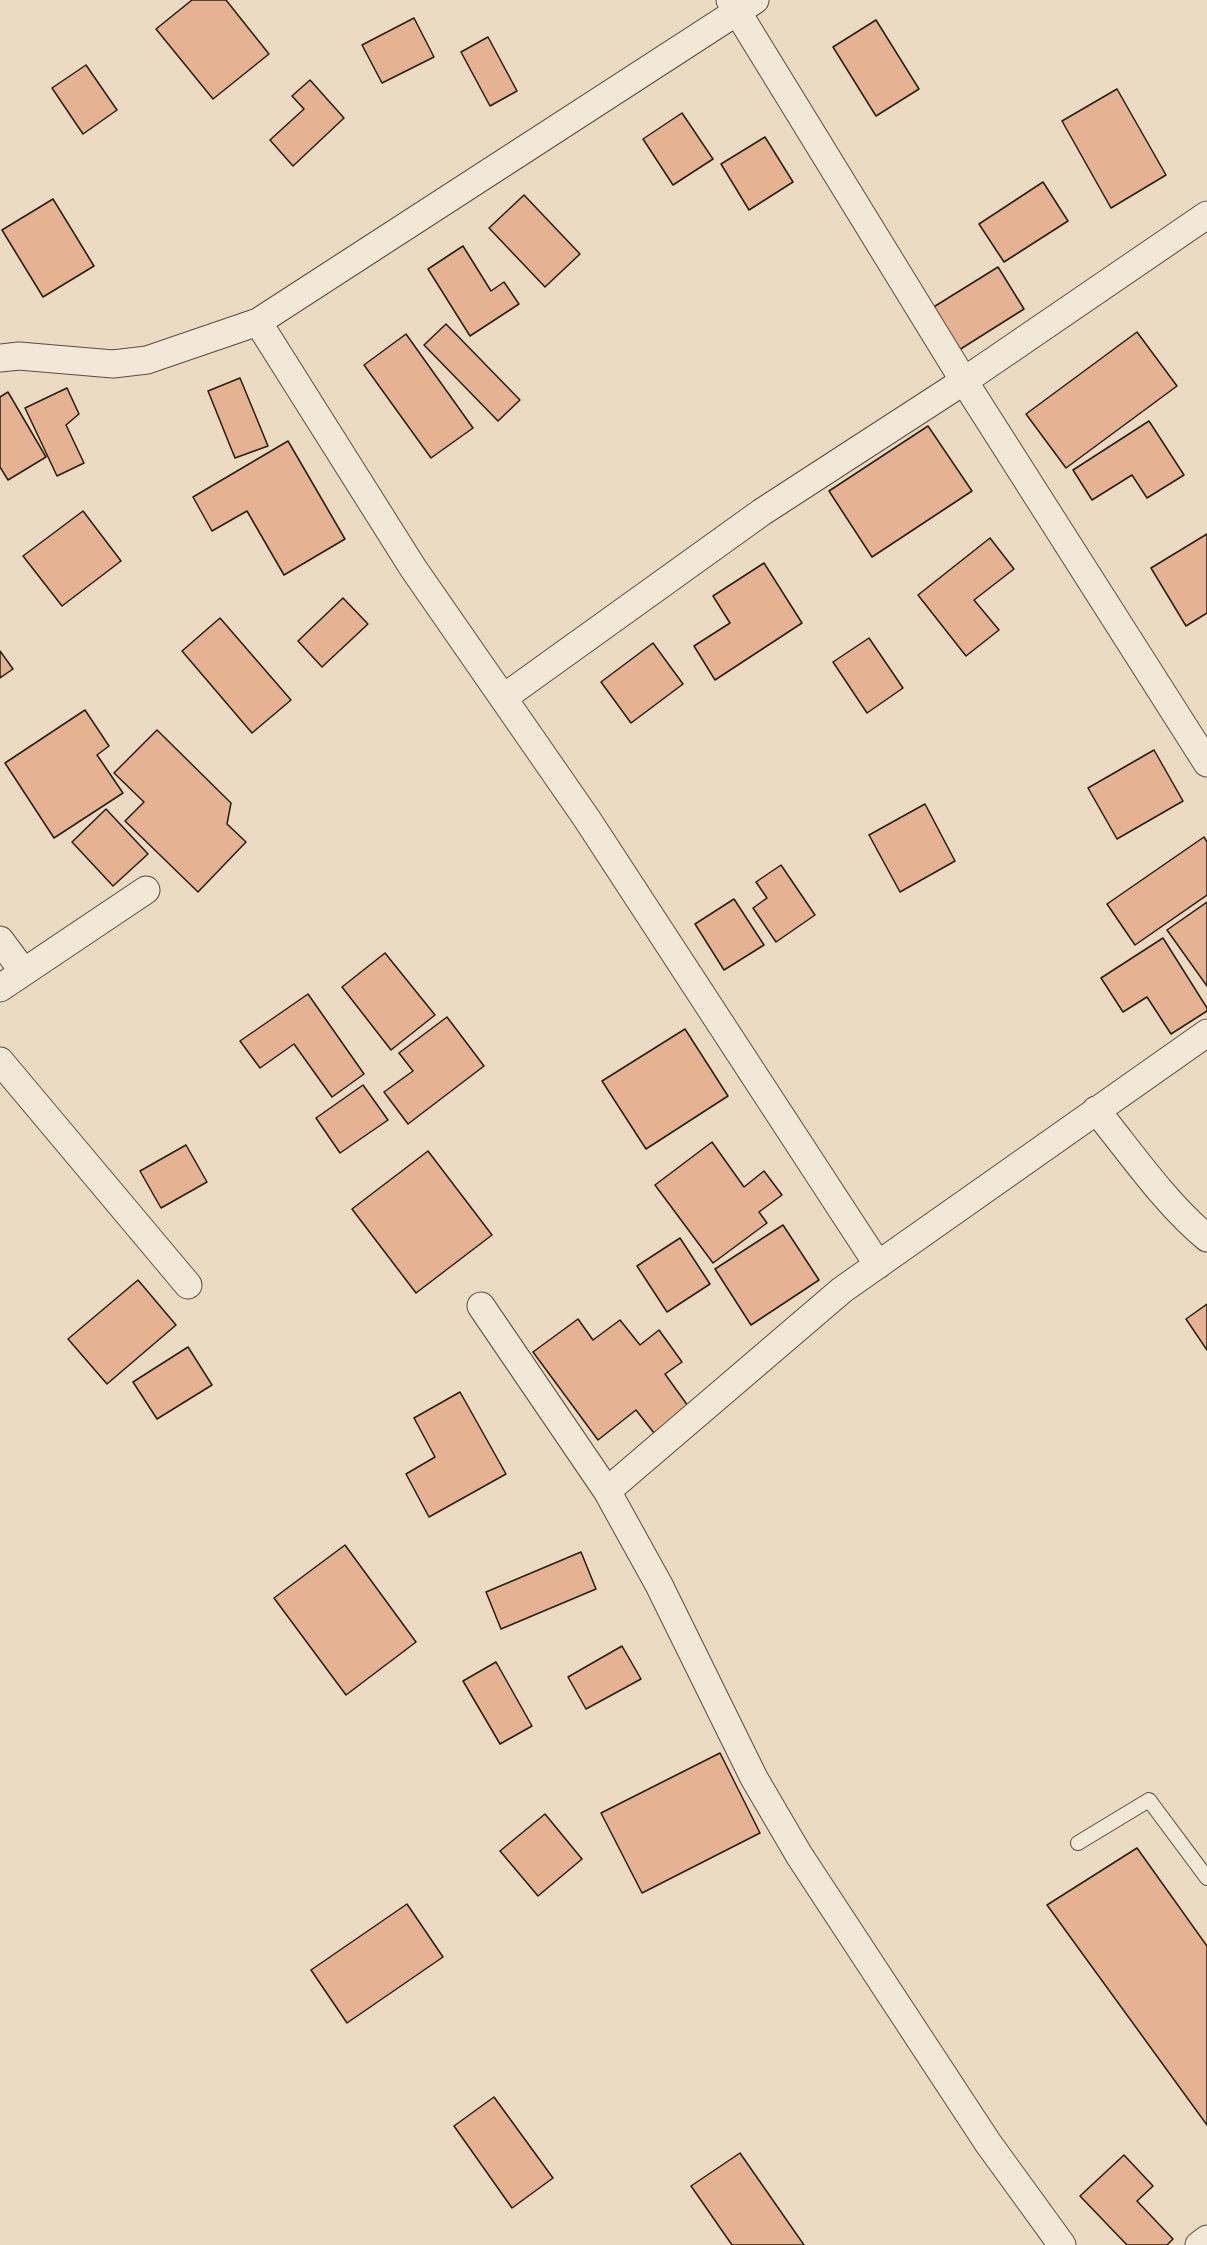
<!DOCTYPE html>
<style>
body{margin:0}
canvas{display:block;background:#ebdbc3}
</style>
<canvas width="1207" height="2245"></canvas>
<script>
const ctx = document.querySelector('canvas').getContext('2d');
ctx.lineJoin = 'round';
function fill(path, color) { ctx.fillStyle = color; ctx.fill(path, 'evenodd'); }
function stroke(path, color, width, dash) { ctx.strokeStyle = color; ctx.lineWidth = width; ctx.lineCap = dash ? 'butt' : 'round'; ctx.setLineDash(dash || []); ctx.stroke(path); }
const building = new Path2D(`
 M192,0H226L269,54L213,99L156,29Z
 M414,18L434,57L382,83L362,45Z
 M876,20L919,89L876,116L833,47Z
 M488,37L517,91L490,106L461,52Z
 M86,65L117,110L83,134L52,88Z
 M310,80L344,118L293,166L270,140L304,109L292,96Z
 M1117,89L1166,175L1111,208L1062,121Z
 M682,113L713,159L673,185L643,139Z
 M765,137L793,182L749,210L721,164Z
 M1043,182L1068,221L1004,262L979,224Z
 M524,195L580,254L545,287L489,228Z
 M53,199L94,266L43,297L2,230Z
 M463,246L491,291L504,282L519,304L470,336L428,269Z
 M998,267L1024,309L959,350L932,308Z
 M446,324L520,400L498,421L424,345Z
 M1137,332L1177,386L1066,468L1026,414Z
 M406,334L473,428L431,458L364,365Z
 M240,378L268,446L235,458L208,391Z
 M67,388L79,414L66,425L84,463L57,476L25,408Z
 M8,392L46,457L8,480L0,467V397Z
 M1149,421L1184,475L1147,498L1132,475L1092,500L1073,470Z
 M928,426L972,491L872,557L829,491Z
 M288,441L345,539L284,575L247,511L212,531L193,497Z
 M83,511L121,561L62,606L23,556Z
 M1207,534V613L1186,626L1151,568Z
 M990,538L1014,569L974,600L999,630L966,656L918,595Z
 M764,563L802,623L715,680L694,646L730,623L713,596Z
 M343,598L368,624L322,667L298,641Z
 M220,618L291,700L252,733L182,651Z
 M869,638L903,688L867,713L833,662Z
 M653,643L683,684L631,723L601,682Z
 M0,651L13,669L0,678Z
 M85,710L109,746L97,755L123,793L54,838L5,763Z
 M157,730L231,803L227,824L246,842L198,892L125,821L144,802L114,773Z
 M1154,750L1183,801L1117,839L1088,788Z
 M925,804L955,861L900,892L869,835Z
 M106,809L148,854L113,886L72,842Z
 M1204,837L1207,842V895L1135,945L1107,904Z
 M781,865L815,915L776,942L753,908L767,898L756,882Z
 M734,899L764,945L724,970L695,924Z
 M1207,902V986L1167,930Z
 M1163,938L1207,1008V1011L1171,1034L1147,997L1123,1012L1101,978Z
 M385,953L435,1015L391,1050L342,987Z
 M308,994L364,1074L332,1097L294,1044L260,1068L240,1041Z
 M447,1017L484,1066L408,1124L384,1092L413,1071L399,1053Z
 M685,1029L728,1096L646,1149L602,1081Z
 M363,1085L388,1120L340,1153L316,1118Z
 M712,1142L744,1187L764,1171L782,1195L759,1212L767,1223L713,1263L655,1185Z
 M186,1145L207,1182L161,1208L140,1171Z
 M428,1151L492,1235L416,1293L352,1209Z
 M783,1225L819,1280L751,1325L715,1269Z
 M680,1238L710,1284L667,1312L637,1266Z
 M138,1280L176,1325L107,1384L68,1339Z
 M1207,1304V1350L1186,1319Z
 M578,1319L593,1340L620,1320L640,1345L659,1330L682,1362L665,1374L688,1406L654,1433L636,1410L598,1440L533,1352Z
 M188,1347L212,1385L157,1419L133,1382Z
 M460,1392L506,1474L429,1517L406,1474L435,1457L414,1418Z
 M345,1545L416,1642L346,1695L274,1598Z
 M581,1552L596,1589L501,1629L486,1592Z
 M622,1646L641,1679L586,1709L568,1677Z
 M496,1662L532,1726L500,1744L463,1681Z
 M720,1753L760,1833L642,1893L601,1813Z
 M545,1814L582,1859L538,1896L500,1851Z
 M1137,1848L1207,1946V2125L1047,1905Z
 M407,1904L443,1957L347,2023L311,1970Z
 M494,2097L553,2178L512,2208L454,2126Z
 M740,2153L804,2245H732L691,2186Z
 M1124,2155L1153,2186L1137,2201L1173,2239L1167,2245H1127L1080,2196Z`);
fill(building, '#e5b391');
stroke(building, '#271e12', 1.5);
const lane = new Path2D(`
 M1078,1843L1149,1800L1207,1878`);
const street = new Path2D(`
 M730,0L964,381L1207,763
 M258,322L413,568L587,819L878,1265
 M0,358L19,356L113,364L147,360L258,322L755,0
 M503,698L762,512L964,381L1207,215
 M0,940L23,971
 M0,988L146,890
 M0,1061L188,1285
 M1096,1110C1131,1153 1165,1203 1207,1238
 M481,1306L607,1491
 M1062,2245L988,2143L799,1855L754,1778L659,1585L607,1491L842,1290L1207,1033
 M1199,2245L1207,2239`);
stroke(lane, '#584d3e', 16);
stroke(street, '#584d3e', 29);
stroke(lane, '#f2e8d8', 14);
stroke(street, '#f2e8d8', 27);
</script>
